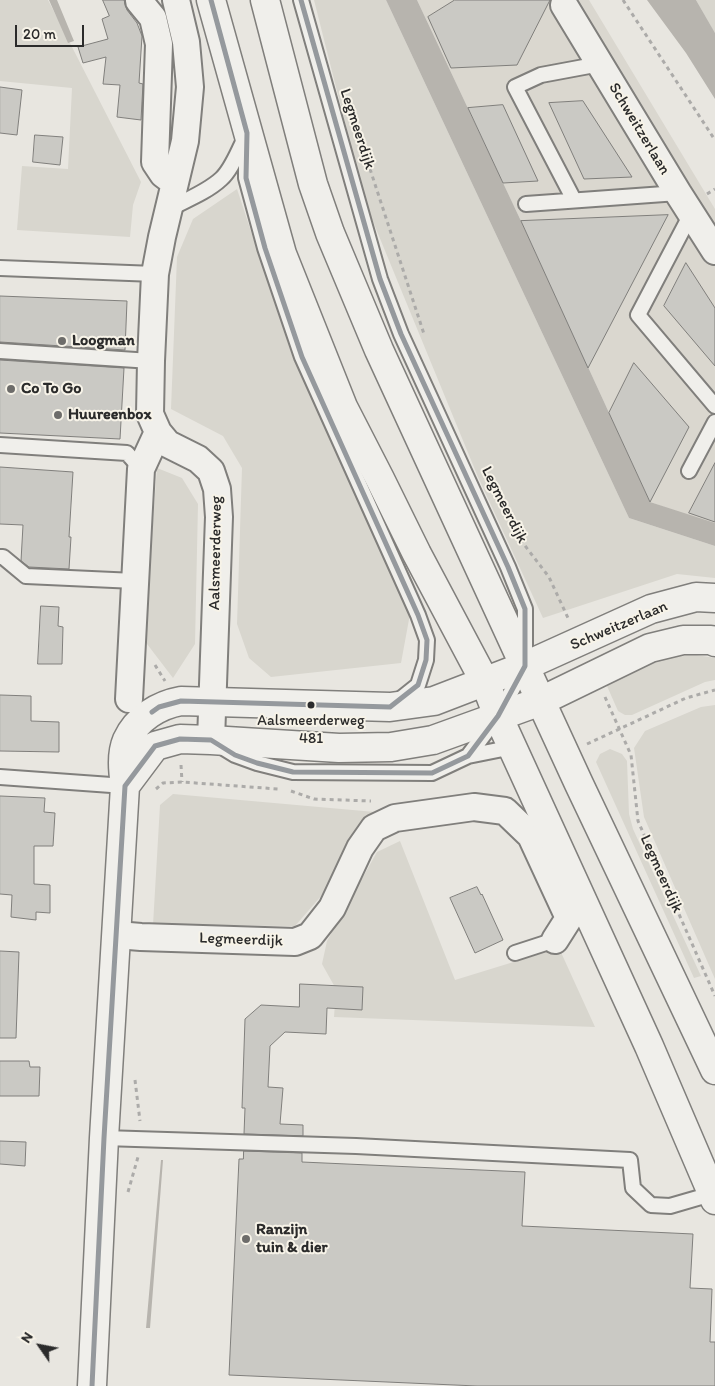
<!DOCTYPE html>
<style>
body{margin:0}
#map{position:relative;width:715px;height:1386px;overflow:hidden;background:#e8e6e0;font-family:Itim,sans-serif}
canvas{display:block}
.north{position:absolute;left:15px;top:1321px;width:50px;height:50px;-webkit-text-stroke:4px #f7f3e8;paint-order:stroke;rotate:303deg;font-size:14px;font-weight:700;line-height:20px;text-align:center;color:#2b2b2b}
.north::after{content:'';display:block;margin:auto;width:18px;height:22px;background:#2b2b2b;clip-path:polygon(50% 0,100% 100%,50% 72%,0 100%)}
.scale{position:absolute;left:15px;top:25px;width:69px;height:22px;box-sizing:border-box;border:2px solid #2b2b2b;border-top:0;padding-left:6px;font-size:15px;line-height:18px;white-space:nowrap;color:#2b2b2b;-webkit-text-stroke:4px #f7f3e8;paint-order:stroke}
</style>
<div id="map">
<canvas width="715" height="1386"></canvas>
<div class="north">N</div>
<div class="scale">20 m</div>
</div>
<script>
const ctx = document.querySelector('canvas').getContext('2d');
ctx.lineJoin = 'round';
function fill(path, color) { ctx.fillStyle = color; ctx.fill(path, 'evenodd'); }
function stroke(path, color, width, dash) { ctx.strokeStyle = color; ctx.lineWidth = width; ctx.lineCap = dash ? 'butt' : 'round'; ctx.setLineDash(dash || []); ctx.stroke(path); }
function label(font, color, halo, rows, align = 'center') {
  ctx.font = font + ' Itim,sans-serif'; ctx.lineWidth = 4; ctx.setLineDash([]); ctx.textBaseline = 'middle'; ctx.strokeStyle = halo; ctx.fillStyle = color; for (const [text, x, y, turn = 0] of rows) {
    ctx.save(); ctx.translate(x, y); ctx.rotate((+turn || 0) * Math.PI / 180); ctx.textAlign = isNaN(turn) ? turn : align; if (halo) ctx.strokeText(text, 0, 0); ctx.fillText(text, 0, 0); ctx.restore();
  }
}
fill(new Path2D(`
 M417,0H589L715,209V525L650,502L521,221Z`), '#dad7cf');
fill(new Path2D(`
 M0,0H48L141,182L133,205L130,237L17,230L22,166L68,169L72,88L0,81Z
 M314,0H386L629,518L715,546V578L677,574L543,618L478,477L365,202Z
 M696,0H715V33L713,30Z
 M237,189L291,352L410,614L401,663L271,677L249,658L237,624L242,468L223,436L171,409L177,257L193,219Z
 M157,468L182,478L198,504L195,644L173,678L144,640Z
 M684,653L715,658V680L705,682L632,715H625L618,711L607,686L608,681L618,670Z
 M715,705V979L644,817L634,748L645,731L701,707Z
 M610,749L622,754L627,761L629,814L633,829L701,976L694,978L596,762L600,754Z
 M173,794L375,812L357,832L322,895L295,926L153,925L160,805Z
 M400,841L455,980L559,948L595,1027L334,1017L336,989L322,964L327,941L377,852Z`), '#d8d6ce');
fill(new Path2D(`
 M49,0H57L74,41L68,43Z
 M386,0H417L521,221L650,502L715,523V546L629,518Z
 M647,0H696L715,33V99L686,53Z
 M161,1160H163L150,1328H146Z`), '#b7b4ae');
const building = new Path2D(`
 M103,0H124L127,10L137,23L142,36L139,83L143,84L141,120L117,117L120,85L103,84L106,57L83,63L78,47L108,39L102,19L109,16Z
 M455,0H550L517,65L451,68L428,17Z
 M0,87L22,90L17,135L0,133Z
 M583,101L632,177L584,179L549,103Z
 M503,105L538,181L503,183L468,108Z
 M35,135L63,137L60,165L33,162Z
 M668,215L588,368L521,221Z
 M686,263L715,308V366L664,306Z
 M0,296L127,301L125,350L0,342Z
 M0,360L124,368L120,439L0,433Z
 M634,363L689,427L650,502L609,413Z
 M715,463V522L689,513Z
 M0,467L73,472L69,537H71L69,569L29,567L21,561L23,525L0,524Z
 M41,606L59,607L58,626L63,627L62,664H38Z
 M0,695L31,696V721L59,722V752L0,751Z
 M0,796L45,798L44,812L55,813L53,846H34V884L50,885V913L36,912V920L11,917L12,895L0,894Z
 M477,887L481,895L482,894L503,940L475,953L450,898Z
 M0,951L19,952L16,1038H0Z
 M300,984L363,987L362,1010L327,1008L326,1034L285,1032L270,1046L268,1087L283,1088L280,1124L303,1125V1136L244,1134L245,1108H242L245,1019L261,1005L299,1007Z
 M0,1061H29L30,1067H40L39,1096H0Z
 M0,1141L26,1142L25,1166L0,1164Z
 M244,1151L302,1153V1162L525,1172L522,1226L693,1234L690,1288L712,1289L710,1342H715V1386H477L229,1375L239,1159H243Z`);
fill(building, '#cac9c4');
stroke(building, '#807f7c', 1);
const service = new Path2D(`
 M301,0L380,279L401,334L508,567L525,609V666L498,716L468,756
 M246,156V178L265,248L302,357L418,615L427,640L426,660L418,685L398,701
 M574,200L515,87L541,75L600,64
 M526,204L678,193
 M169,209C186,200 207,192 221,179C232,169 238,151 245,138
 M691,214L638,315L715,406
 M0,268L155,274
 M0,351L151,361
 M0,445L127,453L141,469
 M689,471L715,422
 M0,557H3L26,576L135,581
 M222,747L235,755L257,763L293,772L432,773L468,756L513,747
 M0,777L125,786
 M515,953L555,940
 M104,1138L356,1146L630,1160L633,1188L651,1205L670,1206L715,1193`);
const minor = new Path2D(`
 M176,0L186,42L190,87L185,141L162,237L155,274L151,361L150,414L158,432L168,444L198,459L211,471L217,489L219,517L211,740
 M139,1L153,18L159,44L155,162L163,174L175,183
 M564,5L678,193L715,251
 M129,699L141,469L158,432
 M117,935L141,937L295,942L310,936L332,908L360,848L374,828L395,818L474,807L505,811L531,836L569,918L555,940`);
const tertiary = new Path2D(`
 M125,786L155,746L180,739L211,740L339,748L391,747L433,740L541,701L650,648L683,640H711L715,642
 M92,1386L104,1138L125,786C123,771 121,754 127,740C137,718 159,705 181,701L390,707L434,701L525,666L651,609L696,597L715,598`);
const primary = new Path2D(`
 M211,0L282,254L343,407L380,479L417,554L485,682L498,716L649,1046L715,1200
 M265,0L313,184L330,233L379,350L579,784L715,1070`);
stroke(service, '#807f7c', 18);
stroke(minor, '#807f7c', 30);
stroke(tertiary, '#807f7c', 31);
stroke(primary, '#807f7c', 31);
stroke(new Path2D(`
 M623,0L715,140
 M370,169L424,334
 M707,194L715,189
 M512,526L516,534L549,577L568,618
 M155,665L165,681
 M605,697L631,755L638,821L715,996
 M587,744L686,698L715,690
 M181,765L182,782
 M156,789L163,783L182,782L278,789
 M291,791L314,799L371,801
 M135,1080L140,1121
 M128,1192L138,1157`), '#acaba9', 3, [4, 4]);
stroke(service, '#f0efeb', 14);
stroke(minor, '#f0efeb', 26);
stroke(tertiary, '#f0efeb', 28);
stroke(primary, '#f0efeb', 28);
stroke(new Path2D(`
 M152,712L159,707L181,701L390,707L418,685L426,660L427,640L418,615L302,357L265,248L246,178L247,133L211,0
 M92,1386L104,1138L125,786L155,746L180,739L211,740L235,755L257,763L293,772L432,773L468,756L498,716L525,666V609L508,567L401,334L380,279L301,0`), '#95999d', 5);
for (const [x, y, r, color] of [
 [62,341,5,"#6d6c6a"],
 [11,389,5,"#6d6c6a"],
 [58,415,5,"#6d6c6a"],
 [311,705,4.5,"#2b2b2b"],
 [246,1239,5,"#6d6c6a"]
]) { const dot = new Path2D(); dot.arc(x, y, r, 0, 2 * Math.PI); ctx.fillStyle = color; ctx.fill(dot); stroke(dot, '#f7f3e8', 2); }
label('15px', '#2b2b2b', '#f7f3e8', [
 ["Aalsmeerderweg",311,721],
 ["481",311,739]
]);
label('16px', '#2b2b2b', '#f7f3e8', [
 ["Legmeerdijk",357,129,72],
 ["Schweitzerlaan",639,129,59],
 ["Legmeerdijk",504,505,63],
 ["Aalsmeerderweg",216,553,-89],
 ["Schweitzerlaan",619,626,-23],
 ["Legmeerdijk",661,874,66],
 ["Legmeerdijk",241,940,2]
]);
label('bold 16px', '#2b2b2b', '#f7f3e8', [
 ["Loogman",72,341],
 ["Co To Go",21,389],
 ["Huureenbox",68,415],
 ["Ranzijn",256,1230],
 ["tuin & dier",256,1248]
], 'left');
</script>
